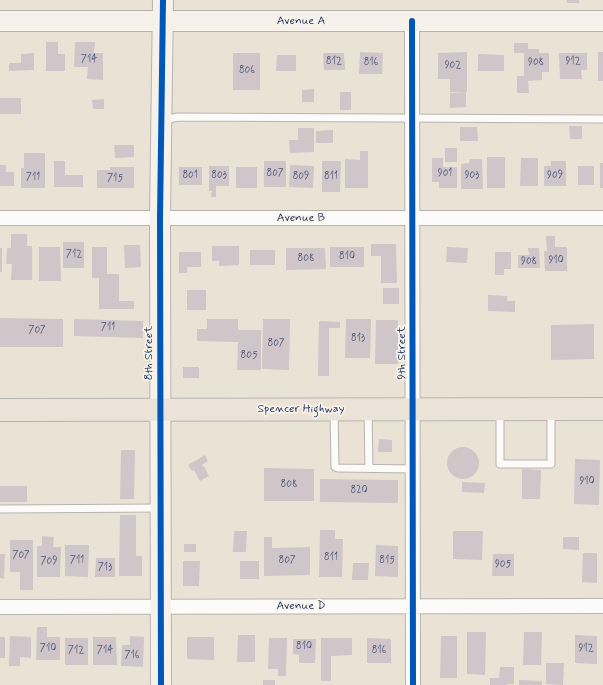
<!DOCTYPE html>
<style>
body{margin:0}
canvas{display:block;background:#eae3d5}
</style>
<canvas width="603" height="685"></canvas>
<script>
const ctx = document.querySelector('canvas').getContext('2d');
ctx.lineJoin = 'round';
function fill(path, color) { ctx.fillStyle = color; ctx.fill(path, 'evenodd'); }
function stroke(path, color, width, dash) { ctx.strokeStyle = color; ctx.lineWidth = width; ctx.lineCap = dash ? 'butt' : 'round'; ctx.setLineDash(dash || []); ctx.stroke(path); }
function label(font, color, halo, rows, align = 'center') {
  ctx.font = font + ' Mynerve,sans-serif'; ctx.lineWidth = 3.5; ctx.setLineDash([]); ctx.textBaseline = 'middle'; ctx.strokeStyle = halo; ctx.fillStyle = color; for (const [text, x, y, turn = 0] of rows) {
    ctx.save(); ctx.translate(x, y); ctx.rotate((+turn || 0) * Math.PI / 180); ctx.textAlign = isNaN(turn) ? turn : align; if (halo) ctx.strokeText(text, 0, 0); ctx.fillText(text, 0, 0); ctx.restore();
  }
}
fill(new Path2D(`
 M567,0H579V3H567Z
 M46,42H58V54H65V71H46Z
 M75,42H95L94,53H103V80L87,79L88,67H74Z
 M514,43H528V49H539V53H549V72H542V80L528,81L529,93H517V76H524V53H514Z
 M360,52L383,53L382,74H359Z
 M467,52V92H450V79H438V53Z
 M598,52H603V81H598Z
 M34,53V70L9,71V63H21V54Z
 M233,53H260V90H233Z
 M323,53H344L345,70H324Z
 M559,53H587V70H581L582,79H560Z
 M478,54L504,55V71H478Z
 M277,55H296V71H276Z
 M314,89V102H302V90Z
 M340,92H351V110H340Z
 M466,92V107L450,108V93Z
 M0,98H21V114H0Z
 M104,99V109H93L92,100Z
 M569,126H582V139H570Z
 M460,127H477L478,141H460Z
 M298,128H314V152L290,153L289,140H298Z
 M333,130V143H316V131Z
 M114,145H134V157L115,158Z
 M445,148H457V162H445Z
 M360,151H368V188H345V159L360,160Z
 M24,153H45V188H21V168H24Z
 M487,157H505V188H487Z
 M432,158H443V167H457V188H439V182H432Z
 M521,158H538V186H520Z
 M470,159H482L483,189H461V164L469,163Z
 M54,161H65V175H83V187H54Z
 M264,161H286V187H264Z
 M322,161H341L340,192H322Z
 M551,161H566V186H544V166H551Z
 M600,163H603V188H600Z
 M0,165H6V172H14V186H0Z
 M290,165L314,166L313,188L289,187Z
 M209,166H229V186H216V197H211L212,191H209Z
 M578,166H594V185H578Z
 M110,167H134V188H97V170H110Z
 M179,167H202V185H179Z
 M236,167H257V188H236Z
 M11,234H27V246H32V280H11L12,264H6L7,248H11Z
 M546,236H555V247H567V271H545L544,251H547Z
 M63,242H84V268H63Z
 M371,244H396L397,283H381V256H371Z
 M124,245H140L141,267L125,268Z
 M212,246H239V265L219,266V261H212Z
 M39,247H60L61,281H39Z
 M92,247H107V274H119V301H134V309H99V278H92Z
 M330,247H364V267H330Z
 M447,247L468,248L467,263L446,262Z
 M0,248H2V272H0Z
 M286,248H325L326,269L286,270Z
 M528,248H539L540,268H518V255H529Z
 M250,250H275V265H250Z
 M179,252H201V267H187V273H179Z
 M495,252H511V269H504V275H495Z
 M383,288H399V304H383Z
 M187,290H206V310H187Z
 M488,295L507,296V301H515V312L488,311Z
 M0,318L63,319V347H0Z
 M74,319L143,321V338L74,336Z
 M207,319H238V330H261V370H237L238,342L197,341V329H207Z
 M263,319H290L289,370L262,369Z
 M346,319H371L370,358H345Z
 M376,320H398V364H375Z
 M319,321L340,322V328H329V376H318Z
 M594,324V359L551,360V325Z
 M183,367H199V378H183Z
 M379,439L392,440V452H378Z
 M447 463a16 16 0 1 1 32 0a16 16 0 1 1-32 0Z
 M121,450H135L134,499H120Z
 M205,455L208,461L202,465L203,467L204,466L209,476L200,481L194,470L192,471L188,465Z
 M575,459L600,460L599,505L574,504Z
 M264,468L314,469V501H264Z
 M522,469L541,470L540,499H522Z
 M320,479L398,480V503L320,502Z
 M462,482L485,483L484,493L462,492Z
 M0,486H27V502H0Z
 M120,515H136V556H142V576H119Z
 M320,530H335V539H343L342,577H319Z
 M234,531H247L246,552H233Z
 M453,531H483L482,560L453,559Z
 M42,536L54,537L53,547H61L60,577H37V546H42Z
 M264,537H272V548L310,547V575L264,576Z
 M563,537H579V550L563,549Z
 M10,540H33V590H20V572H10Z
 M184,544H196V552H184Z
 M65,545H89L88,577L65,576Z
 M376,545L398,546V577L375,576Z
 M583,553H597V583L582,582Z
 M0,554H5L4,579L0,578Z
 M493,554H514V576H492Z
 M96,558H115V577H95Z
 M183,561H200L199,586H183Z
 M240,561H259V579H240Z
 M353,563H369L368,580H352Z
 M37,627H47V637H60V660H36Z
 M467,632H486L485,675L467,674Z
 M524,632H542L541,665H523Z
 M238,635H255V662H237Z
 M575,635L597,636V664L575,663Z
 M10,636L31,637V658L20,657V666H9Z
 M130,636L144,637L143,667L121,666L122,645H130Z
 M441,636H457V678H440Z
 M0,637H5V658H0Z
 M93,637H116L117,665H93Z
 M187,637H214V660L187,659Z
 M65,638H88V665H65Z
 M269,638H287L286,676H278V669H268Z
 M321,638H352V655L331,656V681H321Z
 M367,638L391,639V663H367Z
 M293,639H316L315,663H299V655L293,654Z
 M546,663H564L563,685L546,684Z
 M500,667H514V684H507V685H490V678H499Z
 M263,680H275V685H263Z
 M519,680L542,681V685H519Z`), '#d0c5c8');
const lane = new Path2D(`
 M164,120L178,117L603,119
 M334,411L335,467L338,468L413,469
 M368,411L369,468
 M500,411V464H551V411
 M0,509L160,508`);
const street = new Path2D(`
 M412,21L413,685
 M0,218H603
 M0,607L603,606`);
const secondary = new Path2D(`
 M0,21H603
 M161,685L160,218L163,0`);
const primary = new Path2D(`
 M0,410L603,409`);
stroke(lane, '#b6b4b0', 9);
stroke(street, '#b6b4b0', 16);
stroke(secondary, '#b6b4b0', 22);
stroke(primary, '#b6b4b0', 24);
stroke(lane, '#fcfbf9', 7);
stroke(street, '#fcfbf9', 14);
stroke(secondary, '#f6f1eb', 20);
stroke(primary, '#ece3d8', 22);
stroke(new Path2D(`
 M412,21L413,685
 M161,685L160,218L163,0`), '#0057b8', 6);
label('10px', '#485478', null, [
 ["714",89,60],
 ["812",334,62],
 ["912",573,62],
 ["816",371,63],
 ["908",536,63],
 ["902",453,66],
 ["806",247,71],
 ["807",275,174],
 ["901",445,174],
 ["801",190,176],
 ["803",219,176],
 ["903",472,176],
 ["909",555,176],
 ["809",301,177],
 ["811",331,177],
 ["711",33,178],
 ["715",115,179],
 ["712",74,255],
 ["810",347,257],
 ["808",306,259],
 ["910",556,261],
 ["908",529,262],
 ["711",108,328],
 ["707",37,331],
 ["813",358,339],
 ["807",276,344],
 ["805",249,356],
 ["910",587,482],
 ["808",289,485],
 ["820",359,491],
 ["707",21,556],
 ["811",331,558],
 ["711",77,561],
 ["807",287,561],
 ["815",387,561],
 ["709",49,562],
 ["905",503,565],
 ["713",105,568],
 ["810",304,647],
 ["710",48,649],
 ["912",586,649],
 ["712",76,651],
 ["714",105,651],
 ["816",379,651],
 ["716",132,656]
]);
label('12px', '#1b2f5e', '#f7f3e8', [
 ["Avenue A",301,21],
 ["Avenue B",301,218],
 ["8th Street",149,353,-90],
 ["9th Street",402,353,-90],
 ["Spencer Highway",301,409],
 ["Avenue D",301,606]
]);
</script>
